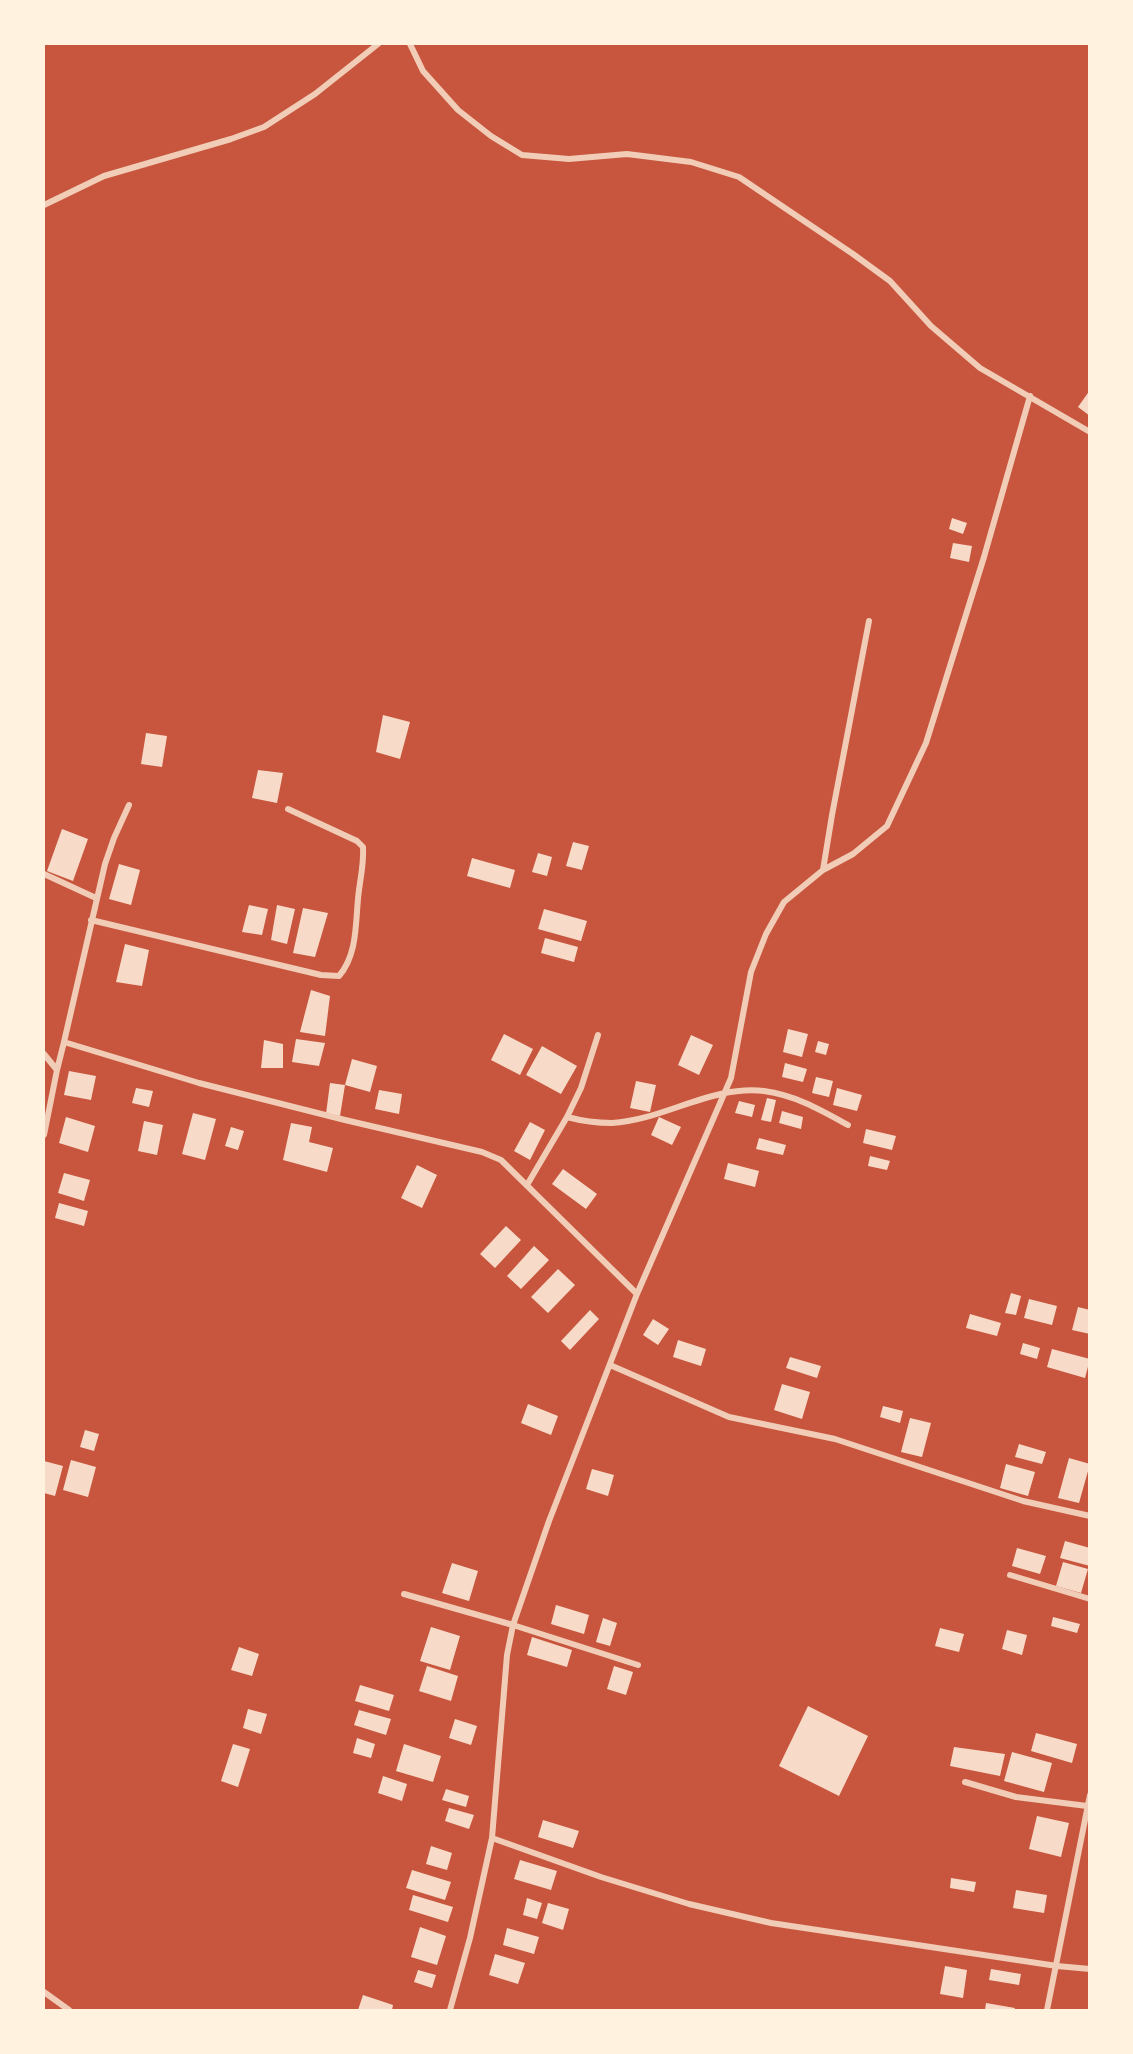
<!DOCTYPE html>
<style>
body{margin:0}
#map{position:relative;width:1133px;height:2054px;overflow:hidden;background:#c8553d;font-family:Montserrat,sans-serif}
canvas{display:block}
.frame{position:absolute;inset:0;border:45px solid #fff3e0;pointer-events:none}
</style>
<div id="map">
<canvas width="1133" height="2054"></canvas>
<div class="frame"></div>
</div>
<script>
const ctx = document.querySelector('canvas').getContext('2d');
ctx.lineJoin = 'round';
function fill(path, color) { ctx.fillStyle = color; ctx.fill(path, 'evenodd'); }
function stroke(path, color, width, dash) { ctx.strokeStyle = color; ctx.lineWidth = width; ctx.lineCap = dash ? 'butt' : 'round'; ctx.setLineDash(dash || []); ctx.stroke(path); }
fill(new Path2D(`
 M1090,390V416L1078,407Z
 M952,518L967,523L963,534L949,529Z
 M953,543L972,546L969,562L950,558Z
 M383,715L410,722L400,759L376,752Z
 M146,733L167,736L162,767L141,764Z
 M258,770L283,773L277,803L252,798Z
 M62,829L88,839L73,881L47,871Z
 M573,842L589,846L582,870L566,866Z
 M538,853L552,857L547,876L532,872Z
 M472,858L515,870L510,888L467,876Z
 M119,864L140,870L131,905L109,899Z
 M249,905L268,909L262,935L242,932Z
 M277,905L295,909L287,944L271,940Z
 M303,908L328,913L315,957L293,953Z
 M544,909L587,921L581,941L538,929Z
 M545,938L578,947L574,962L541,953Z
 M125,944L149,950L142,986L116,982Z
 M311,990L330,996L325,1036L300,1032Z
 M788,1029L808,1034L802,1057L783,1052Z
 M504,1034L533,1049L520,1075L491,1060Z
 M691,1035L713,1045L699,1075L678,1065Z
 M296,1039L325,1043L319,1066L292,1062Z
 M264,1040L283,1044V1068H261Z
 M818,1041L829,1044L826,1055L815,1052Z
 M542,1046L577,1066L561,1094L526,1075Z
 M352,1059L377,1066L370,1092L345,1085Z
 M785,1063L807,1069L803,1082L782,1077Z
 M69,1071L96,1076L91,1100L64,1095Z
 M816,1077L833,1081L829,1097L812,1093Z
 M636,1081L656,1085L650,1112L630,1108Z
 M330,1083L345,1085L340,1116L326,1114Z
 M136,1088L153,1091L149,1107L132,1103Z
 M837,1088L862,1095L857,1111L833,1105Z
 M379,1090L402,1094L399,1114L375,1109Z
 M767,1098L776,1100L771,1122L761,1120Z
 M739,1101L755,1105L752,1117L735,1113Z
 M782,1111L803,1117L801,1129L779,1123Z
 M193,1113L216,1119L205,1160L182,1154Z
 M66,1117L95,1126L88,1152L59,1143Z
 M659,1117L681,1127L672,1145L651,1135Z
 M144,1121L163,1125L157,1155L138,1151Z
 M530,1122L545,1130L530,1160L514,1151Z
 M291,1123L312,1127L309,1142L333,1148L327,1172L283,1160Z
 M231,1127L244,1131L238,1150L225,1146Z
 M866,1129L896,1136L892,1150L863,1143Z
 M759,1138L786,1145L783,1155L756,1149Z
 M870,1156L890,1161L887,1170L868,1166Z
 M728,1163L759,1171L755,1187L724,1179Z
 M417,1165L437,1175L422,1208L401,1198Z
 M563,1169L597,1194L586,1209L552,1184Z
 M64,1173L90,1180L84,1201L58,1193Z
 M59,1203L88,1211L84,1226L55,1218Z
 M506,1226L521,1240L495,1268L480,1254Z
 M534,1246L549,1260L521,1289L507,1276Z
 M558,1269L575,1285L548,1313L531,1297Z
 M1011,1293L1021,1296L1016,1315L1005,1313Z
 M1029,1299L1057,1306L1052,1325L1024,1318Z
 M1078,1307L1090,1310V1334L1072,1330Z
 M590,1310L599,1319L570,1350L561,1341Z
 M970,1314L1001,1323L997,1336L966,1328Z
 M653,1319L669,1329L658,1345L643,1335Z
 M678,1340L706,1349L701,1366L673,1357Z
 M1023,1343L1040,1348L1037,1359L1020,1354Z
 M1052,1349L1090,1359L1085,1378L1047,1367Z
 M790,1357L821,1366L817,1378L786,1368Z
 M782,1384L810,1392L802,1419L774,1410Z
 M528,1404L558,1416L551,1435L521,1423Z
 M883,1406L903,1411L900,1423L880,1417Z
 M910,1418L931,1423L922,1457L901,1452Z
 M85,1430L99,1434L94,1451L80,1447Z
 M1019,1444L1046,1452L1042,1464L1015,1457Z
 M1069,1458L1090,1464L1079,1503L1058,1498Z
 M71,1460L96,1467L88,1497L63,1490Z
 M44,1461L63,1466L55,1496L44,1493Z
 M1006,1464L1035,1472L1028,1496L1000,1488Z
 M592,1469L614,1475L608,1496L586,1489Z
 M1065,1541L1090,1548V1566L1060,1558Z
 M1017,1548L1046,1556L1040,1574L1012,1566Z
 M1063,1562L1088,1569L1081,1593L1056,1586Z
 M452,1563L478,1571L469,1601L442,1593Z
 M556,1605L589,1615L584,1634L551,1624Z
 M1053,1617L1080,1624L1077,1633L1051,1626Z
 M603,1618L617,1623L610,1646L596,1642Z
 M431,1627L460,1636L450,1670L420,1661Z
 M940,1628L964,1634L959,1652L935,1646Z
 M1007,1630L1027,1635L1022,1655L1002,1649Z
 M532,1637L572,1650L567,1667L527,1655Z
 M239,1647L259,1654L252,1676L231,1670Z
 M427,1666L458,1676L451,1701L419,1691Z
 M614,1666L633,1672L626,1695L607,1689Z
 M360,1685L394,1695L389,1711L355,1701Z
 M808,1706L868,1736L839,1796L779,1766Z
 M248,1709L267,1714L261,1734L243,1728Z
 M359,1710L391,1719L386,1735L354,1725Z
 M455,1719L477,1726L471,1745L449,1738Z
 M1036,1733L1077,1744L1072,1763L1031,1751Z
 M357,1738L375,1744L371,1758L353,1753Z
 M233,1744L250,1749L238,1787L221,1781Z
 M404,1744L441,1756L433,1782L396,1771Z
 M954,1747L1005,1754L1000,1776L950,1766Z
 M1012,1752L1052,1763L1044,1792L1004,1781Z
 M383,1776L407,1784L402,1801L378,1793Z
 M446,1789L469,1796L466,1807L442,1800Z
 M449,1808L474,1815L469,1829L445,1821Z
 M1037,1816L1069,1823L1061,1857L1029,1849Z
 M543,1820L579,1831L573,1848L538,1837Z
 M431,1846L452,1853L447,1870L426,1864Z
 M520,1860L557,1871L551,1890L514,1879Z
 M412,1870L451,1882L445,1900L406,1888Z
 M951,1878L976,1882L974,1892L950,1888Z
 M1016,1890L1047,1895L1044,1913L1013,1908Z
 M413,1895L453,1907L448,1922L409,1910Z
 M527,1898L542,1903L537,1919L523,1915Z
 M548,1903L569,1909L563,1930L542,1923Z
 M420,1927L446,1936L437,1965L411,1957Z
 M507,1928L539,1937L534,1954L503,1945Z
 M495,1954L525,1963L518,1984L489,1975Z
 M945,1966L967,1970L963,1998L940,1994Z
 M991,1969L1021,1974L1019,1985L989,1980Z
 M418,1970L436,1975L432,1988L414,1982Z
 M363,1995L393,2005L392,2010H358Z
 M986,2003L1015,2008L1014,2010H985Z`), '#f7dbc8');
stroke(new Path2D(`
 M410,44L423,71L458,110L491,136L522,155L569,159L627,154L691,162L739,177L853,254L890,281L931,326L980,368L1090,432
 M44,205L104,176L231,139L264,127L315,94L378,44
 M823,870L832,815L869,621
 M44,874L96,898
 M91,920L321,975L339,976C359,953 355,918 359,890C361,875 364,862 363,847L357,841L288,809
 M64,1042L105,864L114,838L129,805
 M44,1054L57,1070L64,1042L199,1083L345,1120L482,1152L501,1160L637,1294
 M567,1117C582,1121 596,1123 612,1123C664,1120 711,1085 764,1091C795,1095 821,1110 848,1125
 M44,1135L57,1070
 M527,1185L567,1117L581,1088L598,1035
 M610,1365L729,1417L835,1439L1023,1501L1090,1516
 M1010,1575L1090,1599
 M404,1594L513,1625L638,1665
 M965,1782L1016,1797L1087,1806
 M492,1838L601,1877L689,1904L771,1923L1057,1966L1090,1969
 M44,1992L69,2010
 M450,2010L470,1938L492,1838L507,1655L513,1625L549,1521L637,1294L731,1078L751,972L766,934L784,902L823,870L853,854L887,826L926,743L984,557L1030,396
 M1047,2010L1090,1795`), '#f1ccb7', 6);
</script>
